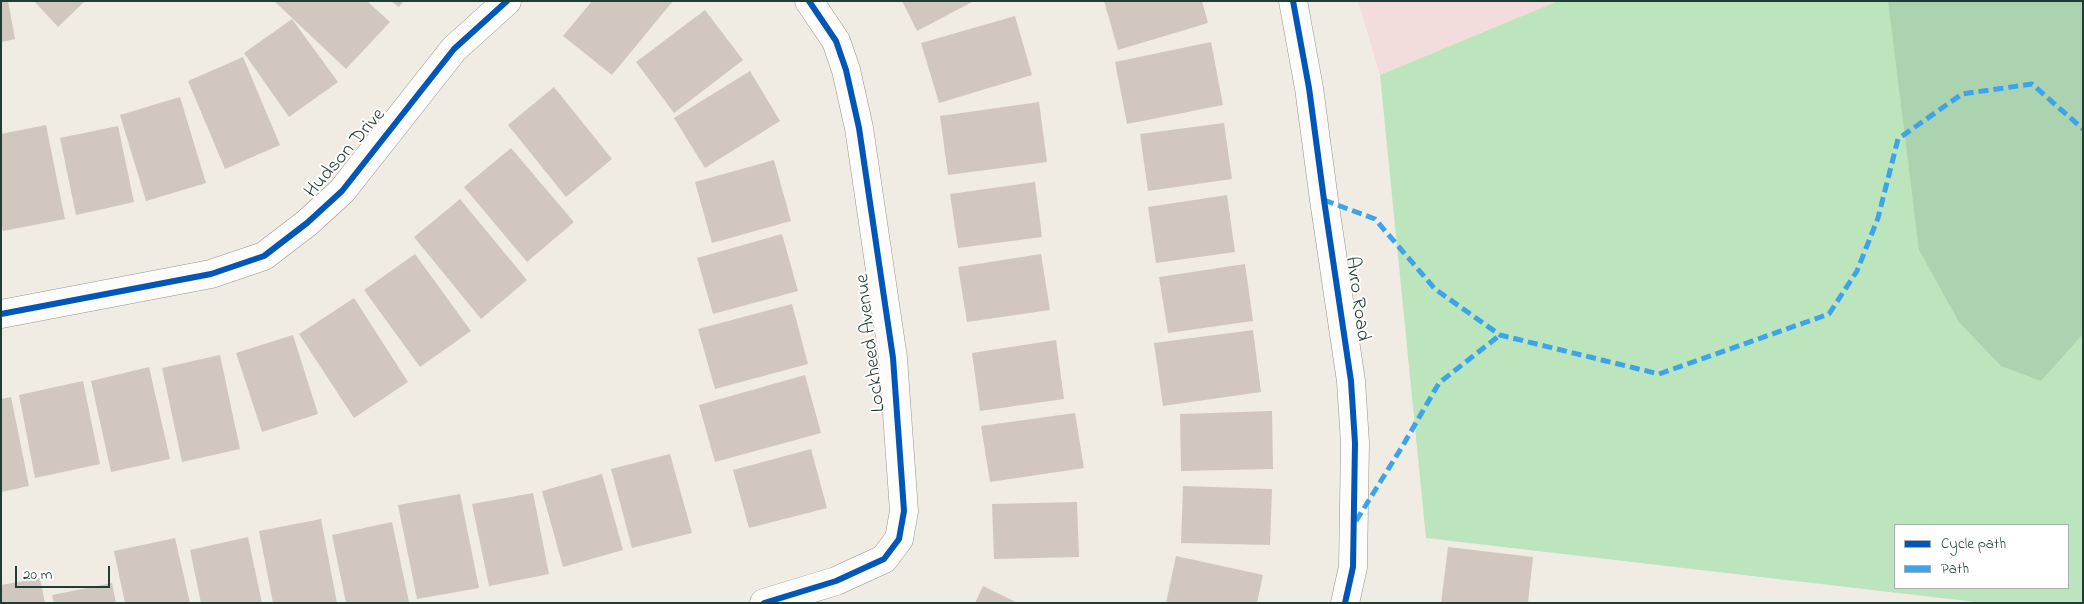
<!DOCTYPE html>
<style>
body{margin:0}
#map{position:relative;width:2084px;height:604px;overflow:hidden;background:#f0ece3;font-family:"Indie Flower",sans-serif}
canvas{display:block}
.frame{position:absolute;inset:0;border:2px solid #1f3d34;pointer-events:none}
.legend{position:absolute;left:1894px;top:524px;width:175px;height:65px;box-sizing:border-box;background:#fff;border:1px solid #a5b1ae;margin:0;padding:6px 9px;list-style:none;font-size:15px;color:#1f3d34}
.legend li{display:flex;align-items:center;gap:10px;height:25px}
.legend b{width:25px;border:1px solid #a5b1ae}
.scale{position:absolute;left:15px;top:566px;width:95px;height:22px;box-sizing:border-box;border:2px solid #1f3d34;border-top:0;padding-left:6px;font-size:15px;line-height:18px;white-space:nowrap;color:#1f3d34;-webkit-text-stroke:4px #fff;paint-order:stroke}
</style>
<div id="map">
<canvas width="2084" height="604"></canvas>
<div class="frame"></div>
<ul class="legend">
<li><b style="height:6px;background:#0057b8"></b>Cycle path</li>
<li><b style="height:6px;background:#3da4eb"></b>Path</li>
</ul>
<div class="scale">20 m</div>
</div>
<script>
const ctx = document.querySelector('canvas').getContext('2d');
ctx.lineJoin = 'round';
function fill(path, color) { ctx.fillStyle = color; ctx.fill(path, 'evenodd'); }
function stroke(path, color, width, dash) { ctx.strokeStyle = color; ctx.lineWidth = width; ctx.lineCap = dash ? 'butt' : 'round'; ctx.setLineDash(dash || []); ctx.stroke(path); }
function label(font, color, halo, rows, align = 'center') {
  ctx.font = font + ' "Indie Flower",sans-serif'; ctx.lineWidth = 4; ctx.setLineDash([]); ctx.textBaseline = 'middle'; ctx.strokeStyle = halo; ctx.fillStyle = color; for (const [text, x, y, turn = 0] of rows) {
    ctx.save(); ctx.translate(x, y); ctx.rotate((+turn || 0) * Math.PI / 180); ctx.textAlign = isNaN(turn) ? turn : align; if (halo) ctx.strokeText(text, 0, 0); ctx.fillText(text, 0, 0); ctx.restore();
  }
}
fill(new Path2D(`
 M1358,1H1558L1380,75Z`), '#f3dcdc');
fill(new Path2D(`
 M1558,1H2083V603H1984L1426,538L1380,75ZM1895,525H2068V588H1895Z`), '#bce5bd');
fill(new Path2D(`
 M1888,1H2083V334L2041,381L2001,366L1959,322L1919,250Z`), '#acd3af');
fill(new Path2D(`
 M1,1H8L15,39L1,42Z
 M34,1H85L58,27Z
 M274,1H367L390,22L346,69Z
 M391,1H404L399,7Z
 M592,1H673L612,75L563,36Z
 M902,1H974L917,31Z
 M1104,1H1202L1208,23L1118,50Z
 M705,10L743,60L674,113L636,62Z
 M1015,16L1032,75L939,103L921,43Z
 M292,19L338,82L289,117L244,53Z
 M1211,42L1223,105L1127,124L1115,62Z
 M243,57L280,145L225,169L188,81Z
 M750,71L780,121L705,168L674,118Z
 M554,87L612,159L566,197L508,125Z
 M180,97L206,183L146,201L120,115Z
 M1039,102L1047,162L948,175L940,116Z
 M1224,123L1232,179L1148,191L1140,134Z
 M46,125L65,219L3,231L1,221V134Z
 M118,126L134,202L76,215L60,138Z
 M511,148L574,222L527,262L464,187Z
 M774,160L791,221L712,243L695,182Z
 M1035,182L1042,237L958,248L950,194Z
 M1227,195L1235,252L1156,263L1148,207Z
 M460,199L527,280L481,319L414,237Z
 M782,234L798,291L713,314L697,258Z
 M415,254L471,331L420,367L364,290Z
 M1041,254L1050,310L967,322L958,267Z
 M1245,264L1253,321L1168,333L1159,277Z
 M354,298L408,382L354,418L299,334Z
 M792,304L808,364L715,389L698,329Z
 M1253,330L1261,392L1163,406L1154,343Z
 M293,335L318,414L262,432L236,353Z
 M1056,340L1064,399L980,411L972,353Z
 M220,355L240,449L182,462L162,368Z
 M149,367L170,459L111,472L91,381Z
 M805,375L821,433L715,462L699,405Z
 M83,381L100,464L35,478L19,395Z
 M11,397L29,486L1,492V399Z
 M1272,411L1273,469L1181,471L1180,414Z
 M1075,413L1084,468L990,482L981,426Z
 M811,449L827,508L749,528L733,470Z
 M670,454L692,533L632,548L611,469Z
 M602,474L623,550L563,567L542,491Z
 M1183,486L1272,489L1270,545L1181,543Z
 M533,493L549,574L489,586L472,504Z
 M460,494L479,588L417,599L398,505Z
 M1077,502L1079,557L994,559L992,504Z
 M321,519L337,603H273L259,531Z
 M392,522L409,602L346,603L332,535Z
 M248,537L262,603H201L190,550Z
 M175,538L190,603H125L114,551Z
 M1448,547L1533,557L1528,603H1441Z
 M1176,556L1263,575L1257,603H1166Z
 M40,578L45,603H1V585Z
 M112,583L116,603H54L52,595Z
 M983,586L1018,603H975Z`), '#d2c7bf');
const minor = new Path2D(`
 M1293,1L1309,88L1324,200L1351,381L1355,443L1353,567L1345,603
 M1,314L211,274L264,256L307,223L342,191L454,49L507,1
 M764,603L836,581L884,559L899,539L904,511L893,358L859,128L846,70L836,41L809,1`);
stroke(minor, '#939690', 29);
stroke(minor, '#fdfcfb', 28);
stroke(new Path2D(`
 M1324,200L1375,219L1435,289L1500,335L1659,374L1829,314L1857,271L1878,218L1898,139L1962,94L2032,84L2083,129
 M1356,521L1402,447L1439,383L1500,335`), '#3da4eb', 5, [10, 5]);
stroke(new Path2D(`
 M1293,1L1309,88L1324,200L1351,381L1355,443L1353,567L1345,603
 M1,314L211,274L264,256L307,223L342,191L454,49L507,1
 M764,603L836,581L884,559L899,539L904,511L893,358L859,128L846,70L836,41L809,1`), '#0057b8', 6);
label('20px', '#1f3d34', '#fff', [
 ["Hudson Drive",346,154,-49],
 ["Avro Road",1356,299,82],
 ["Lockheed Avenue",872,343,-97]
]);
</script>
